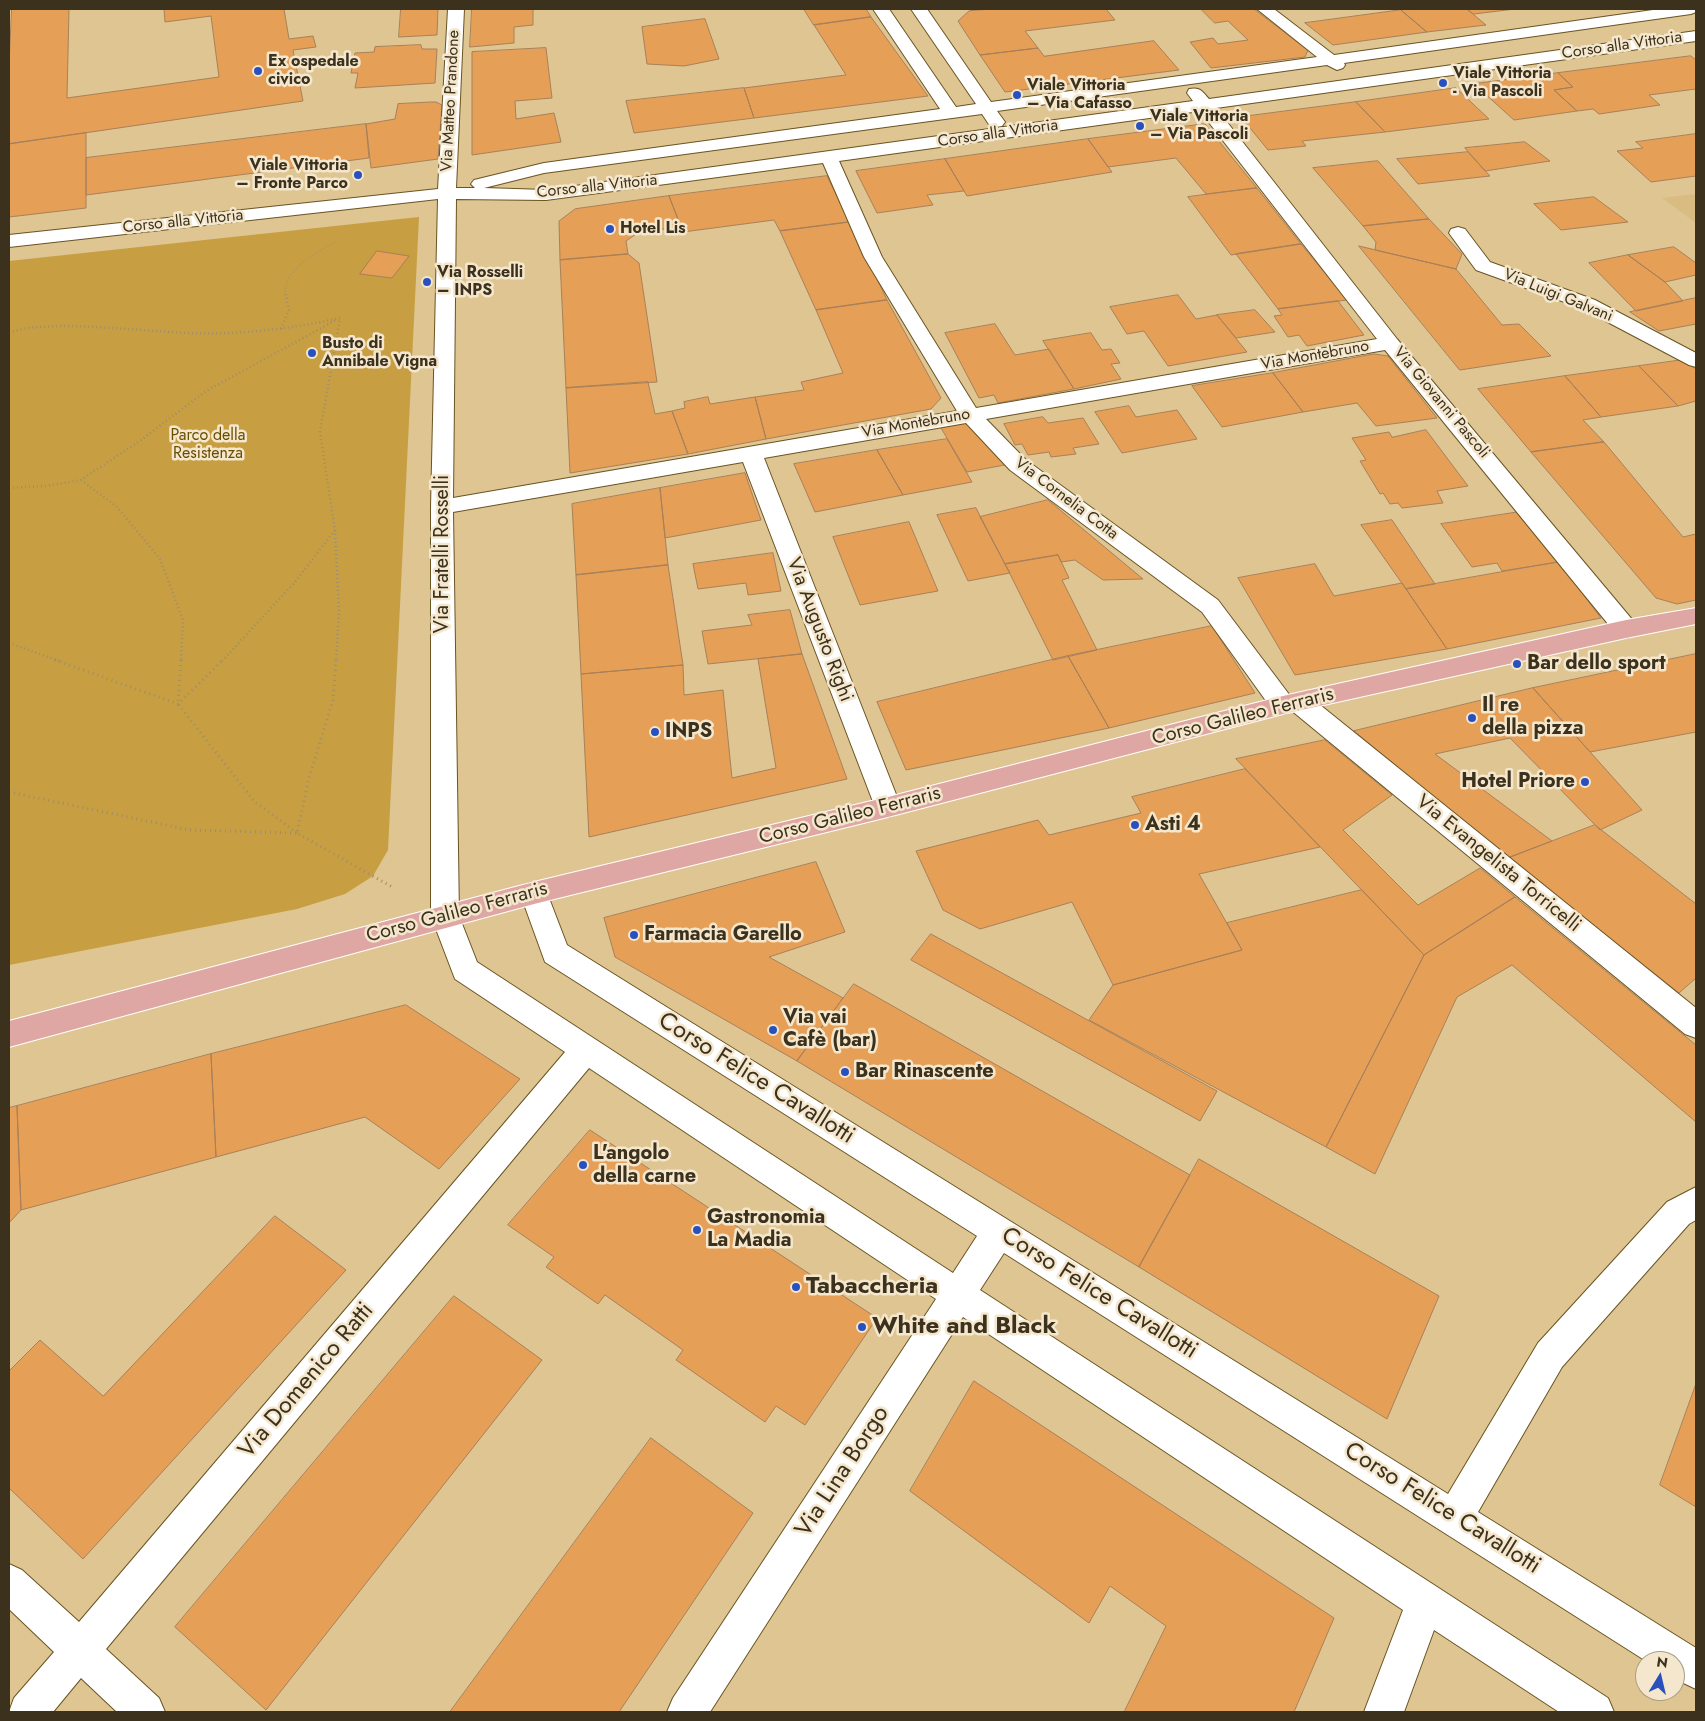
<!DOCTYPE html>
<meta charset="utf-8">
<style>
body{margin:0}
#map{position:relative;width:1705px;height:1721px;overflow:hidden;background:#dec591;font-family:Jost,sans-serif}
canvas{display:block}
.frame{position:absolute;inset:0;border:10px solid #3b311c;pointer-events:none}
.north{position:absolute;left:1635px;top:1651px;width:50px;height:50px;box-sizing:border-box;background:#f4e7cd;border:1px solid #aa9e86;border-radius:50%;rotate:9deg;font-size:14px;font-weight:700;line-height:20px;text-align:center;color:#3b311c}
.north::after{content:'';display:block;margin:auto;width:18px;height:22px;background:#2850bf;clip-path:polygon(50% 0,100% 100%,50% 72%,0 100%)}
</style>
<div id="map">
<canvas width="1705" height="1721"></canvas>
<div class="frame"></div>
<div class="north">N</div>
</div>
<script>
const ctx = document.querySelector('canvas').getContext('2d');
ctx.lineJoin = 'round';
function fill(path, color) { ctx.fillStyle = color; ctx.fill(path, 'evenodd'); }
function stroke(path, color, width, dash) { ctx.strokeStyle = color; ctx.lineWidth = width; ctx.lineCap = dash ? 'butt' : 'round'; ctx.setLineDash(dash || []); ctx.stroke(path); }
function label(font, color, halo, rows, align = 'center') {
  ctx.font = font + ' Jost,sans-serif'; ctx.lineWidth = 5; ctx.setLineDash([]); ctx.textBaseline = 'middle'; ctx.strokeStyle = halo; ctx.fillStyle = color; for (const [text, x, y, turn = 0] of rows) {
    ctx.save(); ctx.translate(x, y); ctx.rotate((+turn || 0) * Math.PI / 180); ctx.textAlign = isNaN(turn) ? turn : align; if (halo) ctx.strokeText(text, 0, 0); ctx.fillText(text, 0, 0); ctx.restore();
  }
}
fill(new Path2D(`
 M1696,194V223L1662,198Z`), '#d9bc81');
fill(new Path2D(`
 M419,217L388,850L373,876L345,894L297,909L9,965V261Z`), '#c79e42');
const building = new Path2D(`
 M12,9H69L67,98L219,77L211,16L165,22L164,9H284L289,39L313,36L316,47L293,50L303,101L9,144V65Z
 M401,9H438L437,35L399,37Z
 M472,9H533V25L514,27V43L470,47Z
 M804,9H866L871,17L814,25Z
 M992,9H1106L1115,20L1025,31L1038,48L980,55L958,21L969,11Z
 M1201,9H1254L1308,50L1305,57L1211,68L1190,42L1213,38L1218,44L1248,40L1228,21L1215,23Z
 M1400,9H1467L1486,25L1427,32Z
 M1467,9H1515L1474,14Z
 M1401,10L1427,32L1333,45L1305,23Z
 M871,17L928,96L754,118L744,88L846,75L814,25Z
 M705,19L719,59L684,66L647,64L642,27Z
 M1154,41L1179,70L1005,92L980,55L1038,48L1044,56Z
 M421,45L422,49H437L435,83L355,88L358,73H351L355,53L374,52L375,47Z
 M546,48L552,98L515,101L516,119L554,113L561,142L472,155V52Z
 M1691,56L1696,60V89L1649,95L1660,105L1599,114L1593,109L1577,111L1554,90L1573,87L1558,73Z
 M1558,73L1573,87L1554,90L1577,111L1514,120L1474,84Z
 M744,88L754,118L634,133L626,101Z
 M1456,88L1489,119L1385,132L1356,102Z
 M431,102H436L442,105L438,159L371,168L366,124L395,119L398,104Z
 M1356,102L1385,132L1302,141L1306,146L1268,150L1241,117Z
 M366,124L369,158L86,195V158Z
 M1205,124L1257,188L1206,194L1176,158L1108,167L1088,139Z
 M86,133V208L9,217V144Z
 M1696,134V176L1651,182L1617,151L1643,148L1636,142Z
 M1088,139L1112,172L967,196L945,159Z
 M1525,142L1550,161L1485,171L1465,148Z
 M1468,152L1490,176L1418,184L1397,159Z
 M945,159L964,191L927,195L933,205L877,213L856,171Z
 M1378,161L1429,219L1363,226L1313,168Z
 M827,176L850,222L780,231L774,220L683,232L669,196Z
 M1257,188L1301,244L1231,255L1188,197Z
 M669,196L681,227L639,232L626,241L628,254L560,260L559,221L575,209Z
 M1594,197L1628,222L1561,230L1534,204Z
 M1429,219L1462,254L1456,269L1375,250L1376,242L1363,226Z
 M850,222L887,300L816,310L780,231Z
 M1301,244L1347,300L1278,309L1236,254Z
 M1359,246L1456,269L1502,325L1519,324L1551,356L1460,370Z
 M1674,247L1696,263V275L1665,282L1628,255Z
 M377,251L409,256L392,278L360,274Z
 M628,254L639,263L657,382L566,388L560,260Z
 M1628,255L1665,282L1683,301L1636,311L1589,263Z
 M1178,295L1196,319L1217,315L1247,352L1168,366L1144,331L1127,334L1110,307Z
 M1696,298V324L1659,331L1630,312Z
 M887,300L941,398L931,409L766,439L755,397L804,390L801,382L843,373L816,310Z
 M1338,301L1364,335L1307,346L1299,335L1288,337L1274,316L1282,315L1278,309Z
 M1255,310L1275,332L1236,338L1217,315Z
 M995,324L1015,355L1049,349L1074,389L998,403L994,395L979,398L945,333Z
 M1091,333L1102,350L1111,349L1120,363L1111,364L1121,379L1074,389L1043,341Z
 M1374,354L1388,356L1437,418L1376,426L1357,403L1303,412L1273,373Z
 M1682,360L1696,369V401L1678,406L1639,366Z
 M1639,366L1678,406L1601,417L1565,376Z
 M1273,373L1303,412L1222,427L1192,386Z
 M1565,376L1601,417L1583,420L1604,442L1531,452L1478,389Z
 M648,382L655,414L672,411L688,454L570,473L566,388Z
 M708,397L710,404L755,397L766,439L688,454L672,411L685,408L684,402Z
 M1129,406L1136,417L1177,410L1197,439L1122,453L1095,412Z
 M1043,417L1048,423L1083,418L1099,444L1073,448L1076,454L1051,457L1049,452L1028,455L1022,444L1015,445L1004,424Z
 M965,423L1010,464L967,472L941,428Z
 M1426,430L1468,486L1437,491L1443,503L1402,508L1398,503L1390,504L1383,493L1380,494L1360,461L1366,460L1352,438L1389,432L1392,437Z
 M947,439L972,482L903,495L877,450Z
 M1604,442L1683,537L1696,534V600L1677,604L1656,598L1531,452Z
 M877,450L903,495L815,512L794,464Z
 M745,473L761,520L665,538L660,488Z
 M660,488L668,565L576,575L572,504Z
 M1048,500L1143,579L1103,580L1075,560L1061,562L1058,555L1005,564L980,517Z
 M976,508L1005,564L1010,573L968,581L937,515Z
 M1519,512L1559,562L1502,571L1497,563L1472,567L1441,524Z
 M1392,520L1435,584L1406,589L1361,525Z
 M909,522L938,591L860,605L833,537Z
 M773,553L781,591L748,595L746,583L698,589L693,564Z
 M1058,555L1069,578L1062,580L1097,650L1053,660L1005,564Z
 M1559,562L1601,618L1447,649L1406,589Z
 M1315,564L1334,596L1402,583L1447,649L1295,675L1238,578Z
 M668,565L683,665L581,674L576,575Z
 M790,610L802,654L708,664L702,631L752,625L748,615Z
 M1212,626L1255,693L1109,728L1068,656Z
 M802,654L847,779L589,837L581,674L683,665L684,695L723,690L732,778L776,768L758,659Z
 M1696,654V732L1590,752L1533,688Z
 M1068,656L1109,728L906,770L877,702Z
 M1533,688L1642,810L1600,830L1510,738L1435,754L1552,841L1508,858L1354,731Z
 M1325,740L1392,795L1343,830L1418,905L1480,868L1515,897L1424,955L1236,759Z
 M1245,769L1320,847L1199,874L1242,950L1113,985L1072,902L980,929L943,910L916,851L1038,820L1049,835L1141,813L1132,797Z
 M1595,825L1696,904V978L1679,993L1508,858Z
 M816,862L845,932L769,957L843,998L797,1061L615,957L604,918Z
 M1362,890L1424,955L1326,1147L1089,1020L1113,985L1242,950L1227,923Z
 M1515,897L1696,1045V1122L1512,965L1457,997L1375,1174L1326,1147L1424,955Z
 M931,934L1217,1091L1200,1121L911,960Z
 M854,984L1190,1175L1139,1267L797,1061Z
 M406,1005L520,1079L439,1169L365,1117L216,1157L211,1054Z
 M211,1054L216,1157L21,1210L17,1106Z
 M17,1106L21,1210L9,1223V1108Z
 M590,1130L877,1318L805,1425L776,1406L765,1422L676,1360L683,1350L605,1295L598,1304L546,1267L554,1257L508,1225Z
 M1199,1159L1439,1296L1387,1419L1139,1267Z
 M275,1216L346,1270L83,1559L9,1488V1371L40,1340L103,1396Z
 M454,1296L542,1360L266,1710L175,1627Z
 M974,1381L1334,1618L1294,1712H1124L1166,1626L1110,1586L1089,1623L910,1491Z
 M1696,1384V1507L1660,1485Z
 M651,1438L753,1513L619,1712H450Z`);
fill(building, '#e59f57');
stroke(building, '#a88059', 1);
const minor = new Path2D(`
 M448,9H464L456,188H475L471,184L474,180L544,163L940,109L873,9H889L956,107L976,104L911,9H927L991,102L1317,57L1257,9H1274L1334,55L1660,9H1696V12L1691,14L1344,63L1345,65L1343,68L1337,70L1327,65L997,111L1005,122L1002,126L996,127L990,126L982,114L544,173L484,188L546,190L1193,101L1187,93L1189,89C1200,87 1202,91 1209,99L1696,31V41L1216,108L1397,339L1635,623L1638,629L1635,635L1626,638L1617,635L1385,350L986,419L1026,460L1218,600L1291,697L1300,694L1309,696L1696,1008V1038L1685,1034L1292,711L1283,714L1274,712L1202,612L1010,470L966,423L764,458L901,807L897,814L888,817L879,814L875,807L743,462L453,512L459,916L477,962L953,1273L977,1236L545,962L520,893L524,885L534,882L544,885L567,945L1448,1494L1538,1343L1667,1202L1696,1187V1220L1689,1224L1562,1367L1478,1512L1696,1648V1689L1675,1679V1661H1646L1004,1253L980,1290L1608,1698L1614,1712H1559L1434,1630L1404,1712H1364L1403,1610L963,1317L710,1712H667L673,1698L936,1299L589,1068L106,1649L159,1698L165,1712H117L81,1678L53,1712H9L14,1698L54,1652L9,1609V1564L22,1570L79,1622L565,1052L455,979L431,916V507L438,199L9,247V235L438,189ZM1200,111L1377,339L976,408L882,257L839,161ZM823,163L864,257L957,411L453,498L456,199L546,200Z
 M1458,227L1465,229L1490,262L1595,300L1696,353V367L1689,365L1581,308L1476,270L1449,233L1451,229Z`);
const major = new Path2D(`
 M1696,608V624L1626,638L1283,714L888,817L534,904L9,1047V1021L534,882L888,797L1283,696L1626,620Z`);
stroke(minor, '#6a5422', 2);
stroke(major, '#fff', 2);
stroke(new Path2D(`
 M285,292C285,267 318,253 336,241`), '#a18e65', 2, [0.5, 2.5]);
stroke(new Path2D(`
 M9,309V311
 M281,329L289,310L285,291
 M9,333C27,326 43,327 62,326C104,326 146,331 188,333C240,335 290,329 340,318L320,432L335,530L339,612L336,661
 M81,480L117,507L160,559L183,620L181,661
 M9,488L46,486L81,480L141,440L206,391L336,320
 M9,643L59,661
 M222,661L295,582L335,530`), '#a18e65', 2.5, [1, 3]);
stroke(new Path2D(`
 M55,660L178,704L223,660
 M181,660L178,704L254,801L297,833
 M336,660L333,700L309,778L297,833L394,888
 M9,792L190,830L297,833`), '#a18e65', 3, [1, 4]);
fill(minor, '#fff');
fill(major, '#dfa7a4');
for (const [x, y, r, color] of [
 [258,71,5,"#2850bf"],
 [1443,83,5,"#2850bf"],
 [1017,95,5,"#2850bf"],
 [1140,126,5,"#2850bf"],
 [358,175,5,"#2850bf"],
 [610,229,5,"#2850bf"],
 [427,282,5,"#2850bf"],
 [312,353,5,"#2850bf"],
 [1517,664,5,"#2850bf"],
 [1472,718,5,"#2850bf"],
 [655,732,5,"#2850bf"],
 [1585,782,5,"#2850bf"],
 [1135,825,5,"#2850bf"],
 [634,935,5,"#2850bf"],
 [773,1030,5,"#2850bf"],
 [845,1072,5,"#2850bf"],
 [583,1165,5,"#2850bf"],
 [697,1230,5,"#2850bf"],
 [796,1287,5,"#2850bf"],
 [862,1327,5,"#2850bf"]
]) { const dot = new Path2D(); dot.arc(x, y, r, 0, 2 * Math.PI); ctx.fillStyle = color; ctx.fill(dot); stroke(dot, '#f4e7cd', 2); }
label('16px', '#3b311c', '#f4e7cd', [
 ["Corso alla Vittoria",1622,46,-8],
 ["Via Matteo Prandone",451,101,-87],
 ["Corso alla Vittoria",998,134,-8],
 ["Corso alla Vittoria",597,187,-6],
 ["Corso alla Vittoria",183,222,-6],
 ["Via Luigi Galvani",1558,296,22],
 ["Via Montebruno",1315,356,-10],
 ["Via Giovanni Pascoli",1441,403,50],
 ["Via Montebruno",916,424,-10],
 ["Via Cornelia Cotta",1066,499,37]
]);
label('bold 16px', '#3b311c', '#f4e7cd', [
 ["Ex ospedale",268,62],
 ["civico",268,80],
 ["Viale Vittoria",1453,74],
 ["- Via Pascoli",1453,92],
 ["Viale Vittoria",1027,86],
 ["– Via Cafasso",1027,104],
 ["Viale Vittoria",1150,117],
 ["– Via Pascoli",1150,135],
 ["Viale Vittoria",348,166,"right"],
 ["– Fronte Parco",348,184,"right"],
 ["Hotel Lis",620,229],
 ["Via Rosselli",437,273],
 ["– INPS",437,291],
 ["Busto di",322,344],
 ["Annibale Vigna",322,362]
], 'left');
label('16px', '#694d00', '#f4e7cd', [
 ["Parco della",208,436],
 ["Resistenza",208,454]
]);
label('20px', '#3b311c', '#f4e7cd', [
 ["Via Fratelli Rosselli",443,554,-90],
 ["Via Augusto Righi",819,630,69],
 ["Corso Galileo Ferraris",1243,717,-14],
 ["Corso Galileo Ferraris",850,816,-14],
 ["Via Evangelista Torricelli",1498,864,39],
 ["Corso Galileo Ferraris",457,913,-15]
]);
label('bold 20px', '#3b311c', '#f4e7cd', [
 ["Bar dello sport",1527,664],
 ["Il re",1482,706],
 ["della pizza",1482,729],
 ["INPS",665,732],
 ["Hotel Priore",1575,782,"right"],
 ["Asti 4",1145,825],
 ["Farmacia Garello",644,935],
 ["Via vai",783,1018],
 ["Cafè (bar)",783,1041],
 ["Bar Rinascente",855,1072],
 ["L'angolo",593,1154],
 ["della carne",593,1177],
 ["Gastronomia",707,1218],
 ["La Madia",707,1241]
], 'left');
label('24px', '#3b311c', '#f4e7cd', [
 ["Corso Felice Cavallotti",756,1079,32],
 ["Corso Felice Cavallotti",1099,1294,32],
 ["Via Domenico Ratti",307,1381,-50],
 ["Via Lina Borgo",843,1472,-57],
 ["Corso Felice Cavallotti",1442,1509,32]
]);
label('bold 24px', '#3b311c', '#f4e7cd', [
 ["Tabaccheria",806,1287],
 ["White and Black",872,1327]
], 'left');
</script>
